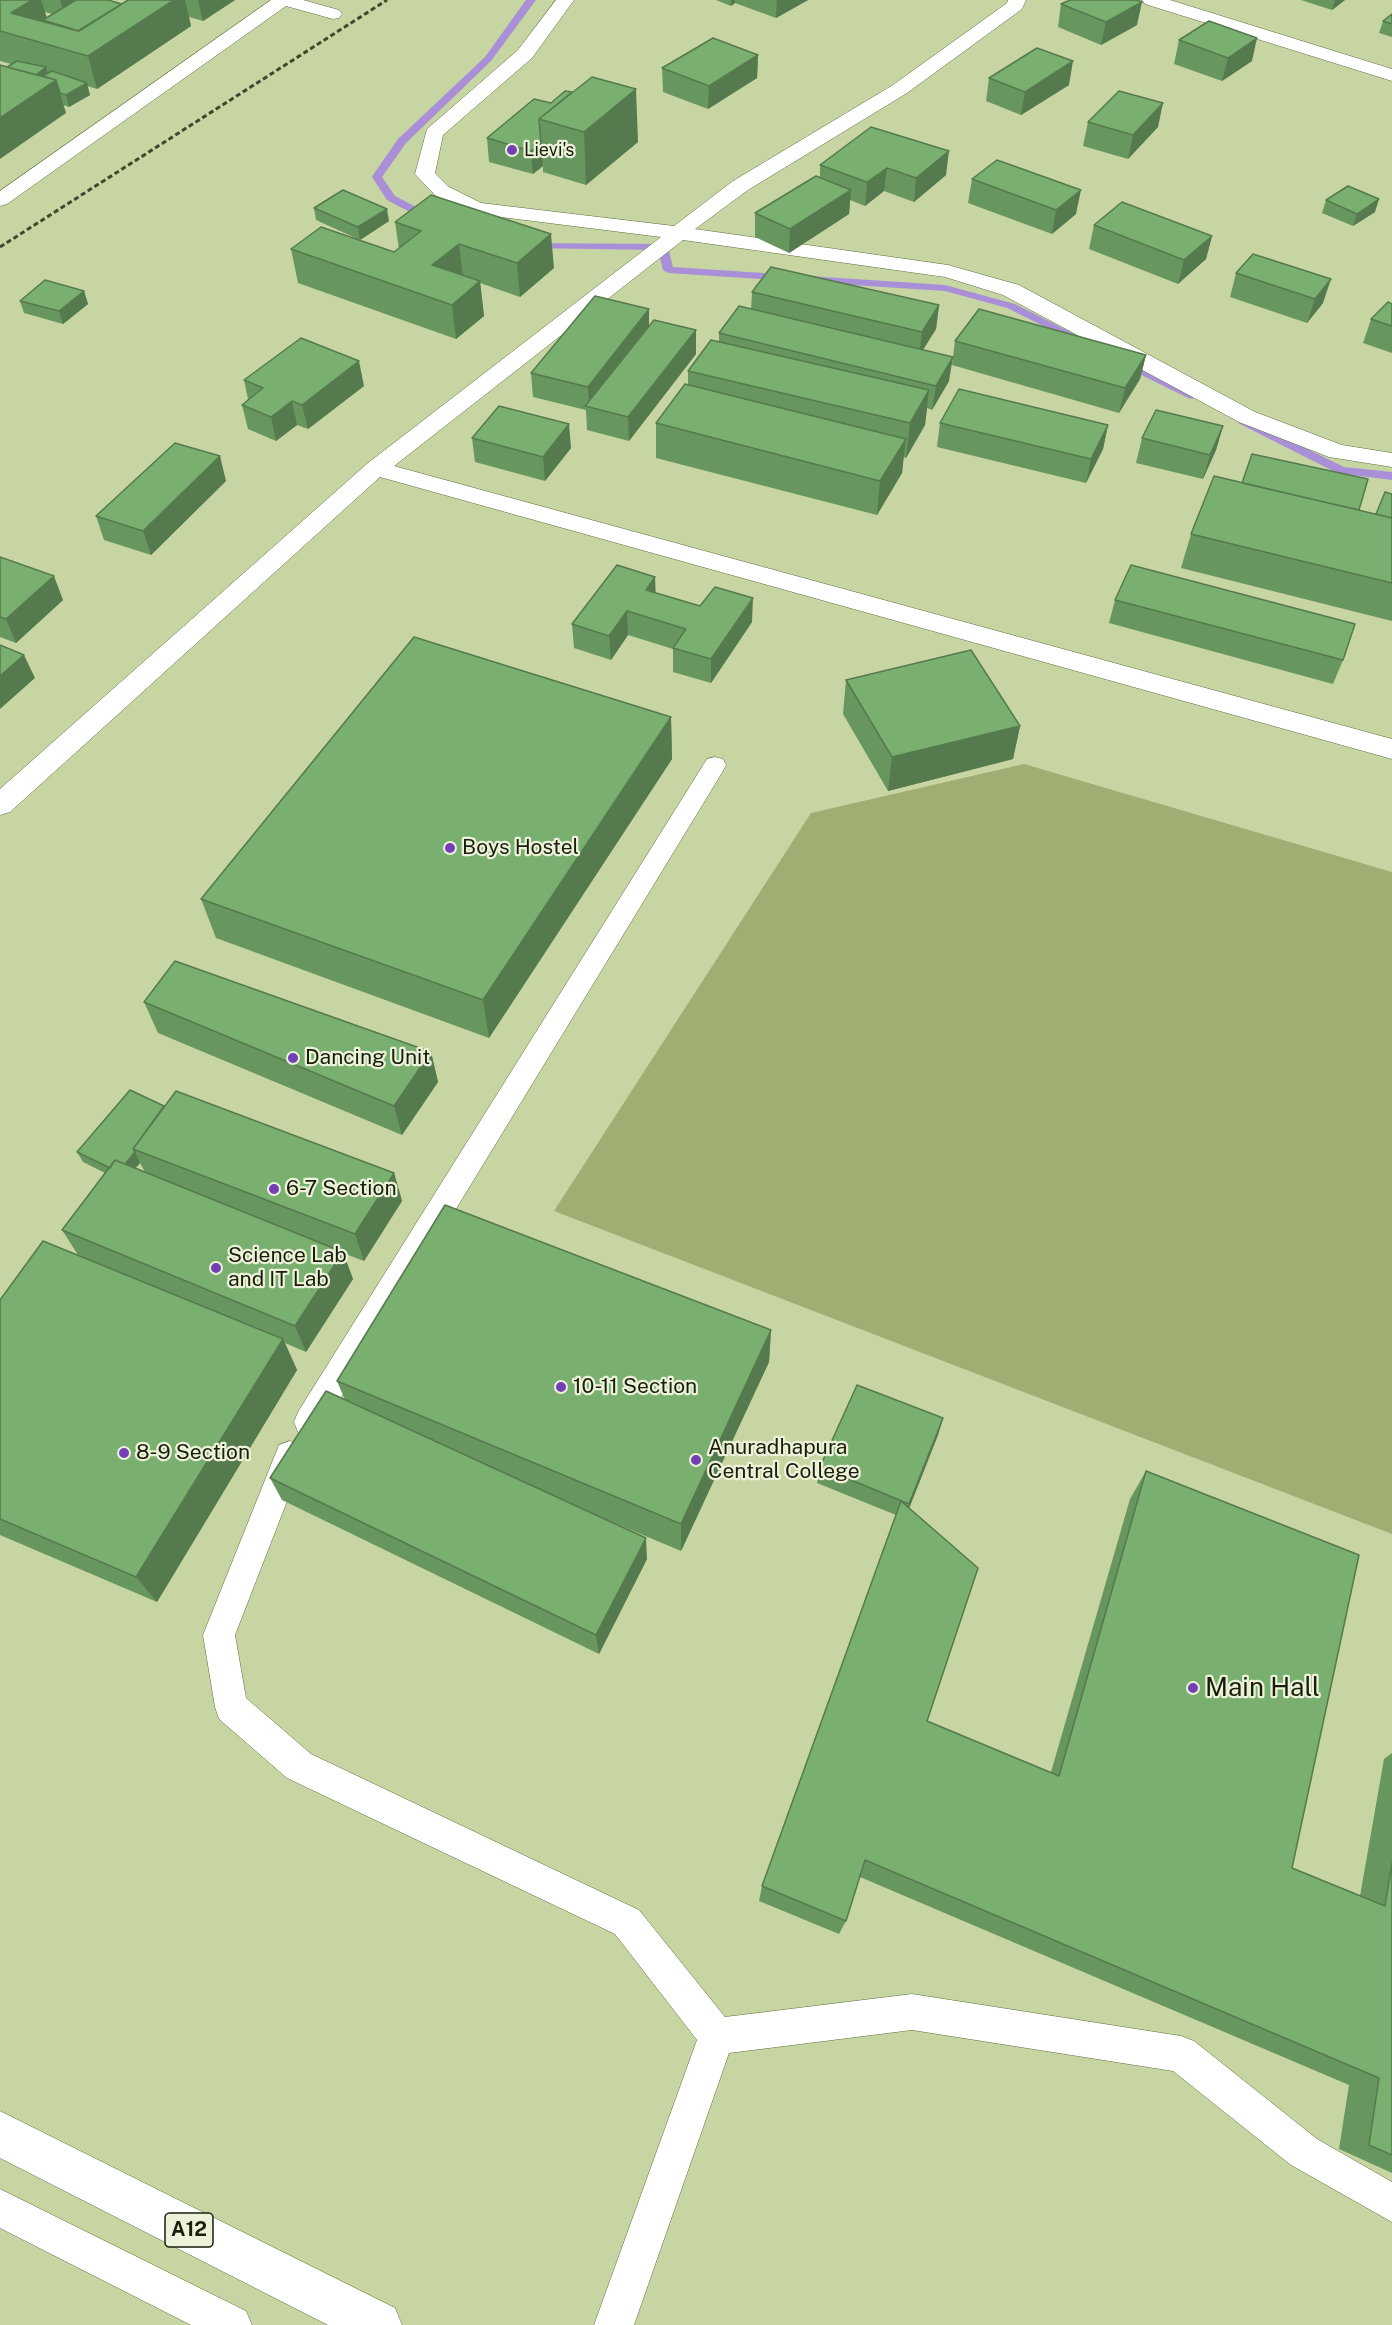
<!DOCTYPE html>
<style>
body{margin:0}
canvas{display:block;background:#c7d5a2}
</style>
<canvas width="1392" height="2325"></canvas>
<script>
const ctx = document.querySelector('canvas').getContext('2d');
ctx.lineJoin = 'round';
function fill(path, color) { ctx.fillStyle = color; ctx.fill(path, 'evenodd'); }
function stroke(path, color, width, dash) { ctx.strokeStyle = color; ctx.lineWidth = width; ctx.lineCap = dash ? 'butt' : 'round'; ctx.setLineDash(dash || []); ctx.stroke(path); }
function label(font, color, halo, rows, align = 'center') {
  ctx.font = font + ' "Public Sans",sans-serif'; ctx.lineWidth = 4.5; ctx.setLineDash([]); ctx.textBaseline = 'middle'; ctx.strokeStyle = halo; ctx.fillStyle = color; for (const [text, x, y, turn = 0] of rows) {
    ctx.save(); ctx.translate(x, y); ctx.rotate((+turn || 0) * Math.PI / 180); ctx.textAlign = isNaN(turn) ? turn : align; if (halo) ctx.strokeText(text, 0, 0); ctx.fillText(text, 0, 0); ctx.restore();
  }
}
fill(new Path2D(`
 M1024,764L1392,872V1534L554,1211L811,813Z`), '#9fae73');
fill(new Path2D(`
 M526,0H536L491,61L406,143L382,177L395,196L435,217V221H427L387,200L372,177L373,175L398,139L485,57Z
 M531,243L663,244L668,247L673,267L945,285L1015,304L1090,342L1088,344H1080L1007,308L945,291L668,273L663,270L658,250L527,248V244Z
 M1123,359L1196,394L1198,396L1192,399L1188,398L1119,364L1117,362Z
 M1244,418L1344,467L1392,472V480L1337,473L1240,424L1238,422Z`), '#a98fd7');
const lane = new Path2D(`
 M715,757L723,759L726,765L723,771L320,1432L309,1436L298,1432L294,1422L298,1412L707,759Z
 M290,1441L301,1445L305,1455L235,1635L246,1698L311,1754L639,1910L725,2017L912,1994L1181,2036L1194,2041L1317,2139L1392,2182V2222L1291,2165L1173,2071L912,2030L729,2053L634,2325H594L697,2040L615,1934L287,1778L219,1719L215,1707L203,1635L279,1445Z
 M0,2189L246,2311L252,2325H191L0,2228Z`);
const street = new Path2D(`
 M271,0H303L339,10L342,14L339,18L333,19L286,6L7,204L0,206V191Z
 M556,0H574L532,58L443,135L435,173L449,187L481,203L674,226L733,181L893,85L1007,3L1008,0H1026L1022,9L907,93L748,190L695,229L948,265L1019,285L1255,412L1342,445L1392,453V467L1329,457L1239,422L1003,295L945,277L683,240L394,466L1392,739V759L380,477L10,812L0,815V789L368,463L661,237L469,213L435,195L415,174L427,129L518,50Z
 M1142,0H1170L1392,69V81L1145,4Z`);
const highway = new Path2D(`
 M0,2111L395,2308L402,2325H328L0,2158Z`);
stroke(lane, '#606c3d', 1);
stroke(street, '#606c3d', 1);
stroke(highway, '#606c3d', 1);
fill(lane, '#fff');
fill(street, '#fff');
fill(highway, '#fff');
stroke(new Path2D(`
 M0,247L387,0`), '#40472c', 3, [5, 3]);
fill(new Path2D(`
 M0,0H108L122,4L127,0H126H235L203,21L189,17L191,26L97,89L87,86L90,95L69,107L63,105L66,113L7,67L11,64L0,61ZM45,12L52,14L46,18Z
 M716,0H808L776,18L735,3L731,6Z
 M1301,0H1345L1332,10Z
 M1061,4L1137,25L1101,45L1058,27Z
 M1392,14V37L1379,33L1383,21Z
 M1179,40L1252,61L1222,81L1174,64Z
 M758,55L757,78L708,109L663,92L662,68Z
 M989,78L1069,85L1021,115L986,101Z
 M534,99L638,142L586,185L543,172V166L533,174L489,162L487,138Z
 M1088,122L1158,127L1128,159L1083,146Z
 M871,127L946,175L914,202L884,191L865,206L850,200L849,214L789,253L755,237V213L820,178V165Z
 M972,179L1076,214L1052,234L968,203Z
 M1326,200L1375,212L1353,226L1322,213Z
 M314,208L389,221L360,240L316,220Z
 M395,222L554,268L520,297L480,283L484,316L456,339L298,283L291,249L394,252L399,249Z
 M1094,225L1212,236L1206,259L1178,284L1089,249Z
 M1253,254L1323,303L1307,323L1230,297L1236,273Z
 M84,291L88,304L63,324L24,313L20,301Z
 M752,292L939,305L936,329L923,350L949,381L932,410L927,408L925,425L906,458L903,457L902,473L877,515L656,458V423L688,385V371L719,342V333L751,309Z
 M1392,304V353L1363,343L1371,319Z
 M649,309V326L696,354L629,441L587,430L586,410L533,397L531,373Z
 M955,341L1146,355L1140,379L1119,413L952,365Z
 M244,380L364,386L308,429L297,425L276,441L248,429L242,405L248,399Z
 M940,423L1108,425L1103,449L1086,483L937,447Z
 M1223,426L1216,450L1203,479L1136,463L1142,438Z
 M472,438L571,448L545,481L475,462Z
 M226,481L151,555L104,540L96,516Z
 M1392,494V621L1181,568L1191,534L1359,510L1376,514Z
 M0,557L63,600L16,643L0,637Z
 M656,593L752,622L711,683L673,672V649L628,635L611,660L574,648L572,624Z
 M1115,600L1343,660L1333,684L1109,623Z
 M846,680L1020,726L1013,759L888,791L843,714Z
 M671,717L672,759L489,1038L216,938L201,899Z
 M144,1002L431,1052L438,1082L402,1135L158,1033Z
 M164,1106L394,1173L402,1201L364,1261L343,1253L353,1279L306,1352L285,1343L297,1370L157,1602L0,1535V1300L78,1255L62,1230L105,1173L83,1162L77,1152ZM140,1163L145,1172L135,1168Z
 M771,1330L769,1362L681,1551L598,1516L647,1559L599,1654L282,1500L270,1478L345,1400L337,1381Z
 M943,1418L938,1435L909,1508L927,1721L1051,1772L1130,1499L1146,1471L1292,1868L1360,1896L1384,1759L1392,1753V2173L1339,2149L1349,2085L860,1877L846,1921L839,1934L759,1901L762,1886L896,1515L817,1483L820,1467Z`), '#68965f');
fill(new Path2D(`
 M32,0H41L48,21L43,20L46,30L11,13Z
 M60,0H93L65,18Z
 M174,0H185L191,26L97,89L88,56Z
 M198,0H235L203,21Z
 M731,0H735V3L731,6Z
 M777,0H808L776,18Z
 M1335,0H1345L1332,10Z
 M1142,2L1137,25L1101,45L1106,22Z
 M1257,38L1252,61L1222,81L1228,58Z
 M758,55L757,78L708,109L709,86Z
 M1073,61L1069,85L1021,115L1025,92Z
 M46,67L49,79L24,83Z
 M56,80L66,113L0,159V118Z
 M87,83L90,95L69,107L66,95Z
 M636,89L638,142L586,185L584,132Z
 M1163,103L1158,127L1128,159L1133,135Z
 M541,143L543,166L533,174L531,151Z
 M949,151L946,175L914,202L916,178Z
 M887,168L884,191L865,206L867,182Z
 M851,190L849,214L789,253L790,229Z
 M1081,190L1076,214L1052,234L1056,210Z
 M1379,199L1375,212L1353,226L1357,214Z
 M387,209L389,221L360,240L358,227Z
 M551,234L554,268L520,297L517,263Z
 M1212,236L1206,259L1178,284L1184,260Z
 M459,244L463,278L432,265Z
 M1331,279L1323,303L1307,323L1315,299Z
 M480,281L484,316L456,339L452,305Z
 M84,291L88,304L63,324L59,311Z
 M939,305L936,329L919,356L922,332Z
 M649,309V333L589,407L588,387Z
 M696,330V354L629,441L628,417Z
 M1146,355L1140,379L1119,413L1125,388Z
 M953,357L949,381L932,410L936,386Z
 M359,361L364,386L308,429L302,405Z
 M929,390L925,425L906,458L910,423Z
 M292,401L297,425L276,441L271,417Z
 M569,424L571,448L545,481L543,457Z
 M1108,425L1103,449L1086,483L1091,459Z
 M1223,426L1216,450L1203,479L1210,455Z
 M906,439L902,473L877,515L880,481Z
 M220,456L226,481L151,555L143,531Z
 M54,576L63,600L16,643L6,619Z
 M655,577L656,601L646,590Z
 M753,598L752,622L711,683V659Z
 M627,611L628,635L611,660L609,636Z
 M24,655L35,678L0,709V676Z
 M671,717L672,759L489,1038L483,1000Z
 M1020,726L1013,759L888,791L892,757Z
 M431,1052L438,1082L402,1135L394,1106Z
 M135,1152L140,1163L124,1182L118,1172Z
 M394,1173L402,1201L364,1261L355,1234Z
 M343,1252L353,1279L306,1352L295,1326Z
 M771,1330L769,1362L681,1551V1524Z
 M283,1339L297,1370L157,1602L136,1577Z
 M943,1418L938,1435L905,1519L909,1504Z
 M646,1538L647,1559L599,1654L596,1635Z`), '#557a4e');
const building = new Path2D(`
 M0,0H32L11,13L78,31L128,0H174L88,56L0,31Z
 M76,0H108L122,4L79,31L43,20Z
 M1070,0H1136L1142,2L1106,22L1061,4Z
 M1392,14V24L1383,21Z
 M1209,21L1257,38L1228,58L1179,40Z
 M713,38L758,55L709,86L662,68Z
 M1037,48L1073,61L1025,92L989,78Z
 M17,61L46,67L36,75L7,67Z
 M0,65L56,80L0,118Z
 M52,71L87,83L66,95L60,93L56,80L43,76Z
 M592,77L636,89L584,132L539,119Z
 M565,91L572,92L539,119L541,143L531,151L487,138L534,99L551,103Z
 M1119,91L1163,103L1133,135L1088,122Z
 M871,127L949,151L916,178L887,168L867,182L820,165Z
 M997,160L1081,190L1056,210L972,179Z
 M816,176L851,190L790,229L755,213Z
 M1348,186L1379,199L1357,214L1326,200Z
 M343,190L387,209L358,227L314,208Z
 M431,195L551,234L517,263L459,244L432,265L480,281L452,305L291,249L321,227L394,252L421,231L395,222Z
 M1122,202L1212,236L1184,260L1094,225Z
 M1253,254L1331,279L1315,299L1236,273Z
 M771,267L939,305L922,332L752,292Z
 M45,280L84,291L59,311L20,301Z
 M595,296L649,309L588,387L531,373Z
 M1388,302L1392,304V326L1371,319Z
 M739,306L953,357L936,386L719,333Z
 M979,309L1146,355L1125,388L955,341Z
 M654,320L696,330L628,417L585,406Z
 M301,338L359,361L302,405L292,401L271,417L242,405L263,388L244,380Z
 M711,340L929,390L910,423L688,371Z
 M685,384L906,439L880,481L656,423Z
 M959,389L1108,425L1091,459L940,423Z
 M499,406L569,424L543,457L472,438Z
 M1156,410L1223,426L1210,455L1142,438Z
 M175,443L220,456L143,531L96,516Z
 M1252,454L1368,479L1359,510L1242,483Z
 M1214,476L1392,518V583L1191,534Z
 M1385,492L1392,494V518L1376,514Z
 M0,557L54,576L6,619L0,617Z
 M617,565L655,577L646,590L700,606L715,587L753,598L711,659L673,648L686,629L627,611L609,636L572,624Z
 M1131,565L1355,624L1343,660L1115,600Z
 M414,637L671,717L483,1000L201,899Z
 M0,645L24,655L0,676Z
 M971,650L1020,726L892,757L846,680Z
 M175,961L431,1052L394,1106L144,1002Z
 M130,1090L164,1106L133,1149L135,1152L125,1164L115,1160L110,1168L77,1152Z
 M176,1091L394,1173L355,1234L133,1149Z
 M115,1160L343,1252L295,1326L62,1230Z
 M445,1205L771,1330L681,1524L337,1381Z
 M43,1241L283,1339L136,1577L0,1519V1300Z
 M857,1385L943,1418L909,1504L820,1467Z
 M326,1391L646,1538L596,1635L270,1478Z
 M1146,1471L1359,1555L1292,1868L1385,1906L1392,1863V2155L1369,2145L1379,2078L865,1860L846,1921L762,1886L901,1501L978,1568L927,1721L1059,1776Z`);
fill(building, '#79af6f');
stroke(building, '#557a4e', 1.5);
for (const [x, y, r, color] of [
 [512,150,6,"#743eb5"],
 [450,848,6,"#743eb5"],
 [293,1058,6,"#743eb5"],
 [274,1189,6,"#743eb5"],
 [216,1268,6,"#743eb5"],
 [561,1387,6,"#743eb5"],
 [124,1453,6,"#743eb5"],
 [696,1460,6,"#743eb5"],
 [1193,1688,6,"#743eb5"]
]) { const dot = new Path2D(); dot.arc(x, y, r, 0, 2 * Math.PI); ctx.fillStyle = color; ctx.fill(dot); stroke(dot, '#ebf2d9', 2); }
label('18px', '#191e0a', '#ebf2d9', [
 ["Lievi's",524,150]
], 'left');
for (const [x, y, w] of [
 [189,2230,48]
]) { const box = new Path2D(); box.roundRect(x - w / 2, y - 17, w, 34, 4.5); ctx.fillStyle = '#ebf2d9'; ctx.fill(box); stroke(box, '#191e0a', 1.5); }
label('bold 20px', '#191e0a', null, [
 ["A12",189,2230]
]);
label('21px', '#191e0a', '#ebf2d9', [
 ["Boys Hostel",462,848],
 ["Dancing Unit",305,1058],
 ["6-7 Section",286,1189],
 ["Science Lab",228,1256],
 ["and IT Lab",228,1280],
 ["10-11 Section",573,1387],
 ["Anuradhapura",708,1448],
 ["Central College",708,1472],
 ["8-9 Section",136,1453]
], 'left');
label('26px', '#191e0a', '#ebf2d9', [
 ["Main Hall",1205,1688]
], 'left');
</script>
